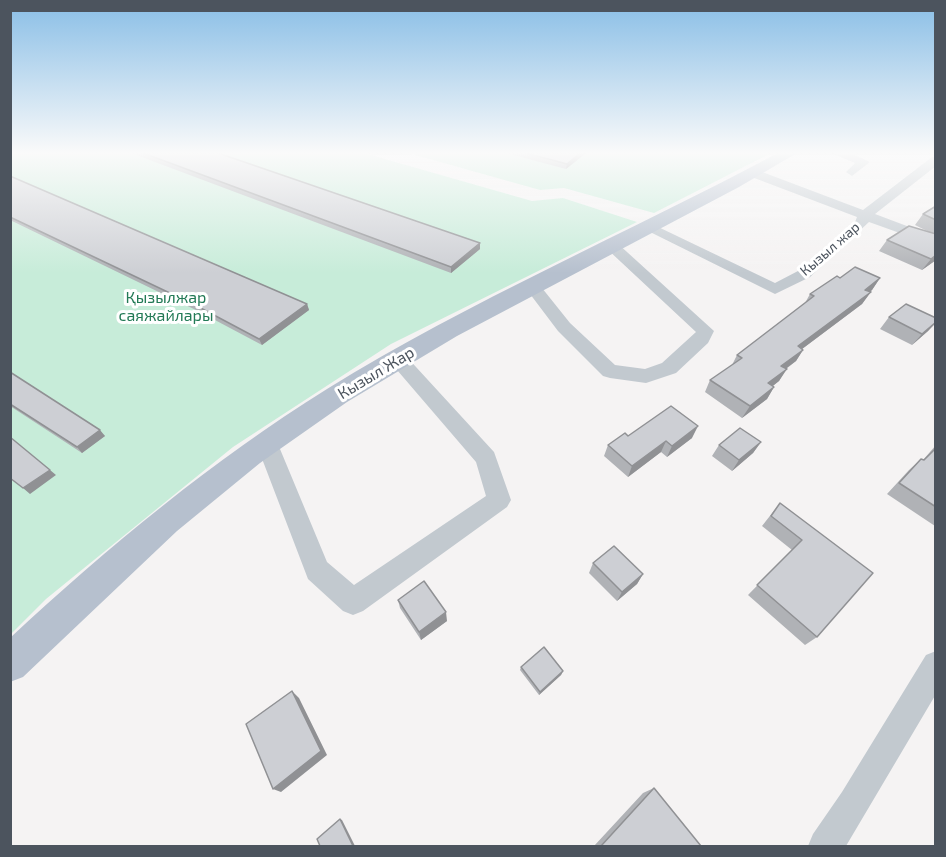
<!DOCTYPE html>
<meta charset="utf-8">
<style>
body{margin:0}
#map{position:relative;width:946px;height:857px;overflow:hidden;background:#f5f3f3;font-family:"Exo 2",sans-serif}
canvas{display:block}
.frame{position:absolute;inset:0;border:12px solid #4c545e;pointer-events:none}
</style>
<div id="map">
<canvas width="946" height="857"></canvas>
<div class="frame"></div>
</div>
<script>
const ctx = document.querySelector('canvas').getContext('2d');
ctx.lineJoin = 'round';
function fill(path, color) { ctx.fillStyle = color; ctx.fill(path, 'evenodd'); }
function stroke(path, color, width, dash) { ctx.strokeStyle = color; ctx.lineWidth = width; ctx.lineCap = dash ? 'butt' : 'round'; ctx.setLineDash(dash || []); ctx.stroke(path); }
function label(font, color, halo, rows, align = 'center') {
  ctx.font = font + ' "Exo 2",sans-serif'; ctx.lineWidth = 6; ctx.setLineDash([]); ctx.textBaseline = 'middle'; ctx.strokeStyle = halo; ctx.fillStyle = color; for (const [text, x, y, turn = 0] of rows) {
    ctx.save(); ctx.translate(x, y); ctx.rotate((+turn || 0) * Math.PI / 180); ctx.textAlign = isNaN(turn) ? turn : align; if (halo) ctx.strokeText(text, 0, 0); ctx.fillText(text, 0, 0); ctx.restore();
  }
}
fill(new Path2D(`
 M11,153H364L532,201L563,198L637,222L391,344L233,447L46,599L11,634Z
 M408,153H771L654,213L564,188L540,190Z`), '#c7ecd9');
fill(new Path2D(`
 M831,153H850L870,162L852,176L846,172L855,163Z
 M932,157H936V166L875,214L936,237V246L869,222L810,277L775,294L640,227L647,223L652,224L775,283L798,271L855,222L857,217L749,176V170H757L863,210Z
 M611,241L616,242L714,331L708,343L676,373L646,383L610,378L603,376L558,331L524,286L526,283H538L570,323L615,365L645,369L662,363L696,332L606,248L604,245Z
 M398,353L405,355L494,452L511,500L507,507L363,611L353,615L343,611L308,579L256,443L259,437L267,435L275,437L327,562L354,585L486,496L476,462L391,363L389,359L391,355Z
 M936,651V694L846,846H808L813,834L842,792L926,655Z`), '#c2c9cf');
fill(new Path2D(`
 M778,153H797L739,187L457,336L347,402L260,463L177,531L23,677L10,682V638C109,546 213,460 327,389C471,300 628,233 778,153Z`), '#b6c0ce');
fill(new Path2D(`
 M131,153H218L480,243V249L451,273Z
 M506,153H586L566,169Z
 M10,176L307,304L309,310L262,345L198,311L10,220Z
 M936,206V260L922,270L879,251L887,240L931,233L915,225L923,214Z
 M880,278L872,290L870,292L862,304L802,349L803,350L796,361L786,369L779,381L773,386L774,387L767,399L742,418L705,392L710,380L732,365L737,355L805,303L810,294Z
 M889,317L936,318V323L928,331L912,345L880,329Z
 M10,372L105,436L82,453L10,406Z
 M628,436L692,438L667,457L661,452L628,477L604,456L608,445Z
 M761,442L753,453L732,471L712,456L719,445Z
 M936,445V526H935L887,494L909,470L921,459L923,460Z
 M780,503L873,573L817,637L805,645L748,595L792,550L762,526Z
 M593,563L643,574L637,584L617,601L589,573Z
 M398,600L447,621L421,640L400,608Z
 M521,667L563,671L561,675L539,695L520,670Z
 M654,788L701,846H594L643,793Z`), '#b0b2b6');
fill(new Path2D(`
 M580,153H586L566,169L567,164Z
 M480,243V249L451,273V267Z
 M936,255V260L922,270L931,259Z
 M880,278L872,290L857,301L865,290Z
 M871,292L862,304L790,358L798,346Z
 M307,304L309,310L262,345L259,339Z
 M936,322L928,331L912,345L922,334Z
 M803,350L796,361L773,378L781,366Z
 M787,369L779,381L761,395L768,383Z
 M774,387L767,399L742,418L750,406Z
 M698,426L692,438L667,457L672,446Z
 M100,430L105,436L82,453L77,447Z
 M666,441L661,452L628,477L632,466Z
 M761,442L753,453L732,471L739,460Z
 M50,470L56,475L30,494L23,488Z
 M643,574L637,584L617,601L622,592Z
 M446,612L447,621L421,640L419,632Z
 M563,671L561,675L539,695L540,692Z
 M292,691L299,698L327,755L281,792L273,789Z
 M340,819L342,820L355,846H353Z`), '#909194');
const building = new Path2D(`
 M143,153H218L480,243L451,267Z
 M526,153H580L567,164Z
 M10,176L307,304L259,339L195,305L10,217Z
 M936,206V220L923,214Z
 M909,226L936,234V255L931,259L887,240Z
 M855,267L880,278L865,290L871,292L798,346L803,350L781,366L787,369L768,383L774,387L750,406L710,380L742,358L737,355L814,296L810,294L837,276L840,278Z
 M906,304L936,318V322L922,334L889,317Z
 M10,372L100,430L77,447L10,404Z
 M671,406L698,426L672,446L666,441L632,466L608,445L625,433L628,436Z
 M740,428L761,442L739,460L719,445Z
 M10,437L50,470L23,488L10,478Z
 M936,448V507L899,483L921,459L924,460Z
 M780,503L873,573L817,637L757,585L802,540L771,516Z
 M614,546L643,574L622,592L593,563Z
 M424,581L446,612L419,632L398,600Z
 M544,647L563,671L540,692L521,667Z
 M292,691L321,751L273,789L246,724Z
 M654,788L701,846H601Z
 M340,819L353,846H320L317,839Z`);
fill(building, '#cdcfd4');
stroke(building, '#909194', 1.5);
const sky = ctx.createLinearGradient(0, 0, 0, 273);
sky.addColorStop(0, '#89bee6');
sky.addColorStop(0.56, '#fafafa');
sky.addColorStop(1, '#fafafa00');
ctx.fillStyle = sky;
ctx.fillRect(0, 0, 946, 273);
label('14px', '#4c545e', '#fff', [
 ["Кызыл жар",830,249,-41]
]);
label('16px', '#237a56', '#fff', [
 ["Қызылжар",166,298],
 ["саяжайлары",166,316]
]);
label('16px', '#4c545e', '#fff', [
 ["Кызыл Жар",376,373,-31]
]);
</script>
